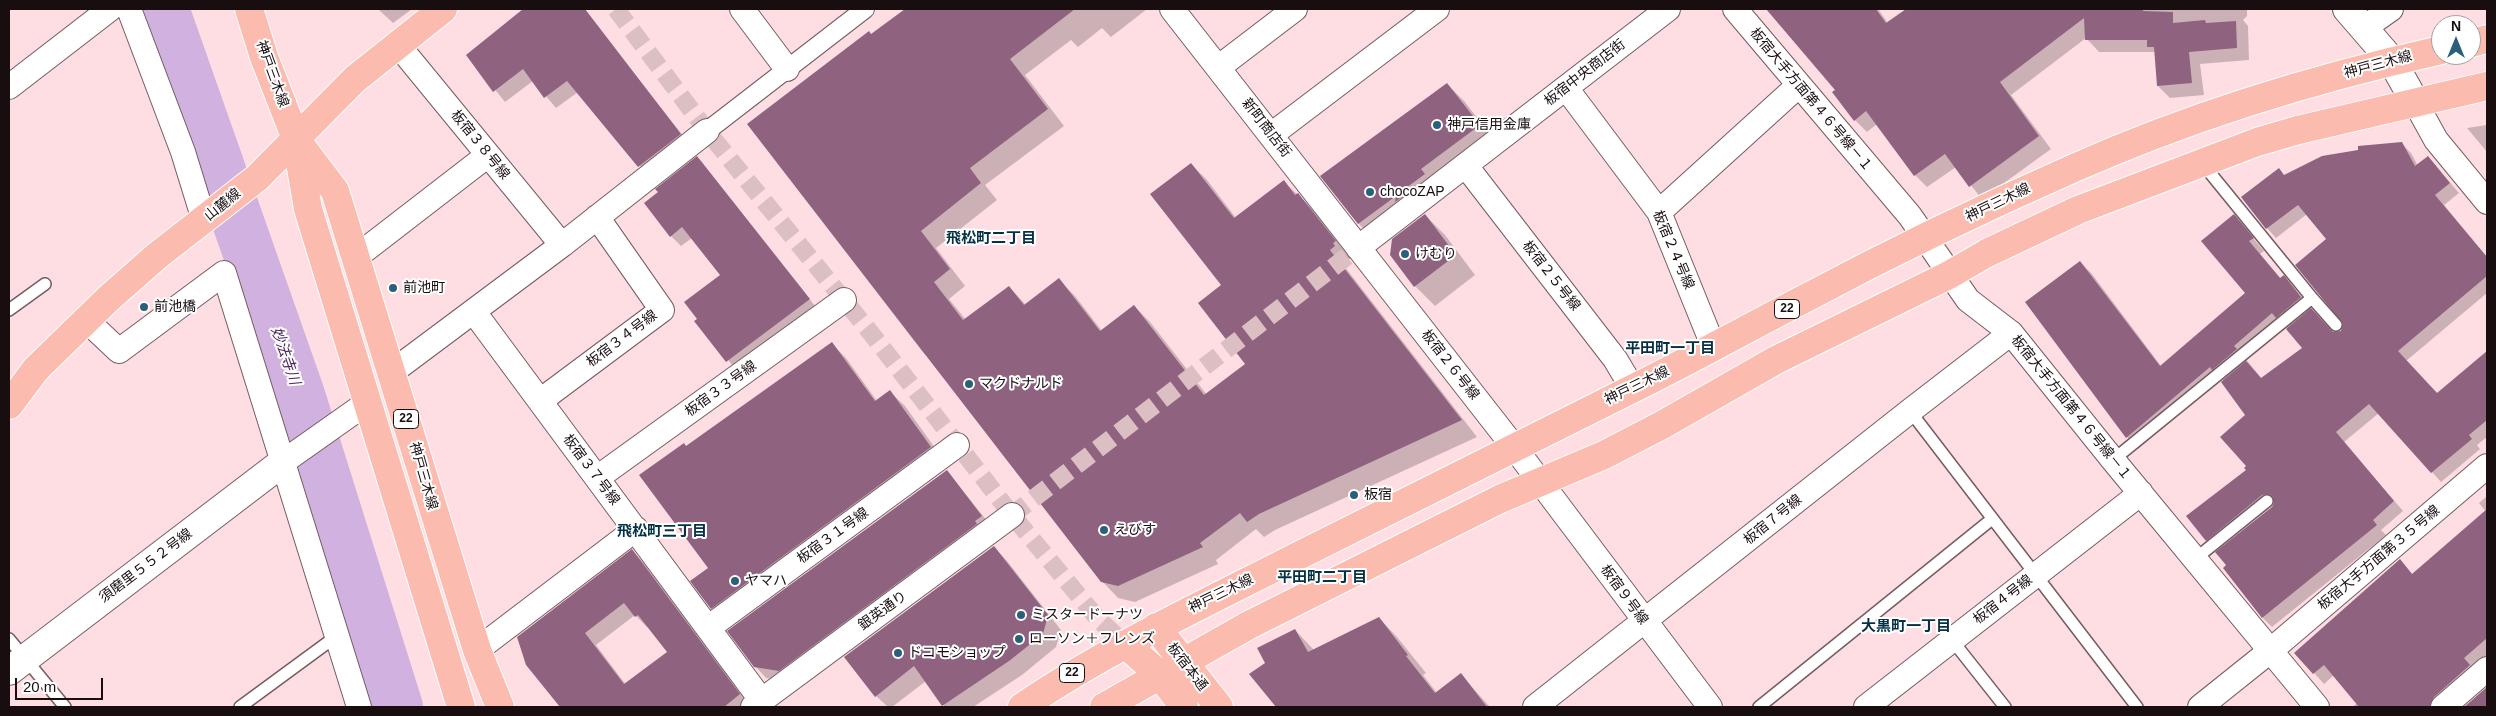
<!DOCTYPE html>
<meta charset="utf-8">
<style>
body{margin:0}
#map{position:relative;width:2496px;height:716px;overflow:hidden;background:#fedee3;font-family:Arial,sans-serif}
canvas{display:block}
.frame{position:absolute;inset:0;border:10px solid #180e10;pointer-events:none}
.north{position:absolute;left:2431px;top:15px;width:50px;height:50px;box-sizing:border-box;background:#fff;border:1px solid #a39f9f;border-radius:50%;rotate:0deg;font-size:14px;font-weight:700;line-height:20px;text-align:center;color:#180e10}
.north::after{content:'';display:block;margin:auto;width:18px;height:22px;background:#2c5f7c;clip-path:polygon(50% 0,100% 100%,50% 72%,0 100%)}
.scale{position:absolute;left:15px;top:678px;width:88px;height:22px;box-sizing:border-box;border:2px solid #180e10;border-top:0;padding-left:6px;font-size:15px;line-height:18px;white-space:nowrap;color:#180e10;-webkit-text-stroke:4px #fff;paint-order:stroke}
</style>
<div id="map">
<canvas width="2496" height="716"></canvas>
<div class="frame"></div>
<div class="north">N</div>
<div class="scale">20 m</div>
</div>
<script>
const ctx = document.querySelector('canvas').getContext('2d');
ctx.lineJoin = 'round';
function fill(path, color) { ctx.fillStyle = color; ctx.fill(path, 'evenodd'); }
function stroke(path, color, width, dash) { ctx.strokeStyle = color; ctx.lineWidth = width; ctx.lineCap = dash ? 'butt' : 'round'; ctx.setLineDash(dash || []); ctx.stroke(path); }
function label(font, color, halo, rows, align = 'center') {
  ctx.font = font + ' Arial,"Noto Sans JP",sans-serif'; ctx.lineWidth = 4; ctx.setLineDash([]); ctx.textBaseline = 'middle'; ctx.strokeStyle = halo; ctx.fillStyle = color; for (const [text, x, y, turn = 0] of rows) {
    ctx.save(); ctx.translate(x, y); ctx.rotate((+turn || 0) * Math.PI / 180); ctx.textAlign = isNaN(turn) ? turn : align; if (halo) ctx.strokeText(text, 0, 0); ctx.fillText(text, 0, 0); ctx.restore();
  }
}
fill(new Path2D(`
 M378,9H412L393,23Z
 M525,9H583L691,146L650,178L578,92L556,108L533,81L505,102L468,56Z
 M907,9H1147L1111,37L1102,28L1078,47L1071,40L1025,75L1064,126L985,185L997,200L936,248L965,286L949,299L966,320L1009,287L1026,305L1059,280L1075,296L1102,331L1134,306L1150,322L1207,395L1247,364L1223,285L1191,164L1207,180L1236,218L1284,182L1314,210L1351,258L1348,260L1350,263L1345,267L1477,437L1275,530L1264,537L1256,529L1216,560L1218,564L1135,602L1118,598L1102,581L999,450L938,368L922,351L748,125Z
 M1768,9H1827L1833,16L1844,9H1878L1888,23L1908,9H2247V16L2243,20L2248,26L2249,60L2200,64L2204,95L2170,98L2158,86L2156,54L2154,52H2099L2086,38L2011,95L2051,149L1982,199L1956,167L1927,187L1915,175L1877,124L1867,132L1855,120L1837,90Z
 M1447,84L1465,102L1497,144L1376,241L1359,224L1322,176Z
 M2487,125V152L2467,128Z
 M2401,143L2411,153L2418,166L2428,157L2459,193L2444,205L2487,257V293L2406,361L2438,394L2487,351V437L2477,445L2480,449L2441,482L2379,413L2344,442L2403,511L2381,530L2386,535L2272,627L2263,618L2273,508L2275,504L2216,549L2207,540L2248,470L2247,415L2222,378L2138,449L2127,437L2080,262L2092,274L2161,366L2246,293L2234,216L2264,251L2260,254L2281,279L2284,277L2295,289L2311,310L2333,333L2341,332L2345,324L2328,239L2307,214L2276,238L2267,228L2285,176ZM2284,324L2304,348L2262,379L2245,358Z
 M697,158L819,311L738,372L696,321L722,276L692,238L681,246L671,236Z
 M1425,215L1445,235L1475,275L1435,306L1415,286Z
 M832,344L846,358L877,401L890,392L905,406L945,462L726,622L712,608L709,568Z
 M947,471L992,527L790,681L766,678L755,666Z
 M2487,496V670L2444,707H2353L2357,703L2334,675L2324,684L2296,653L2400,560L2413,575L2486,512L2479,503Z
 M994,547L1007,561L1061,630L1056,647L1022,675L973,707H945L926,681L892,707H888L876,696Z
 M632,551L643,562L750,706L749,707H560L527,664ZM635,615L647,627L648,626L669,652L626,685L596,645Z
 M1379,618L1397,637L1426,673L1423,675L1437,693L1461,675L1490,707H1277L1251,674L1266,663L1295,630L1314,650Z`), '#0003');
stroke(new Path2D(`
 M163,9L299,395L397,707`), '#d0b1df', 52);
fill(new Path2D(`
 M523,9H585L681,134L638,167L567,81L544,98L523,69L493,92L466,55Z
 M905,9H1075L1010,59L1048,109L970,168L981,183L921,231L950,269L934,282L963,320L1009,286L1024,305L1059,278L1100,331L1134,305L1204,395L1245,364L1198,303L1221,285L1150,194L1191,163L1234,218L1284,180L1295,195L1298,193L1336,241L1333,243L1335,246L1330,250L1462,420L1259,514L1247,522L1240,513L1200,543L1203,547L1118,586L1101,582L747,124L869,31L871,34Z
 M1766,9H1876L1886,23L1906,9H2143V11L2173,12V23L2205,20L2206,23L2236,21L2237,48L2189,52L2192,83L2157,86L2154,47H2147V40H2085L2084,18L2000,82L2039,136L1969,187L1945,154L1914,176L1866,111L1854,121L1832,92L1835,90Z
 M1447,83L1480,125L1421,169L1425,174L1406,188L1408,192L1395,202L1396,196L1358,224L1320,176Z
 M2402,142L2415,166L2428,156L2450,183L2435,195L2487,257V276L2398,351L2437,393L2487,351V420L2469,435L2472,439L2431,473L2369,404L2336,432L2394,501L2373,520L2377,525L2262,618L2223,568L2226,565L2215,552L2272,507L2274,503L2273,497L2269,494L2262,495L2206,541L2186,516L2246,470L2244,468L2246,466L2220,437L2245,415L2221,382L2246,361L2261,378L2302,348L2286,329L2311,308L2333,332L2341,331L2343,324L2295,265L2326,239L2298,205L2266,229L2241,197L2279,168L2284,175L2322,156L2358,150V146Z
 M697,156L810,299L726,362L694,321L697,319L684,302L720,275L682,227L670,237L644,203L658,192L655,189Z
 M1425,214L1456,255L1414,287L1390,255L1392,239Z
 M2234,214L2254,238L2249,241L2280,278L2284,275L2301,297L2276,318L2272,313L2234,346L2237,349L2212,370L2210,367L2126,438L2025,302L2080,261L2160,366L2245,293L2201,241Z
 M832,342L875,401L890,390L931,447L711,609L690,581L708,568L639,475L684,443L686,446Z
 M947,470L982,516L975,521L977,524L779,671L754,667L727,631Z
 M2487,509V638L2464,658L2470,665L2434,697L2430,707H2359L2324,665L2313,674L2294,653L2400,559L2412,574Z
 M994,546L1048,615L1043,634L1009,661L942,706L914,666L875,697L844,657Z
 M632,549L740,694L724,707H560L526,665L517,637ZM624,603L635,617L638,615L667,652L624,684L585,633Z
 M1379,617L1408,655L1406,656L1435,693L1461,673L1487,707H1276L1249,674L1265,663L1257,648L1295,629L1308,652Z
 M2487,687V707H2464Z`), '#8f627f');
stroke(new Path2D(`
 M616,9L707,131L874,337L1012,515L1098,619L1125,644
 M1012,515L1358,248`), '#dcbfc3', 18, [18, 9]);
const service = new Path2D(`
 M2202,163L2312,298L2336,325
 M9,310L45,284
 M1910,411L2137,707
 M2113,460L2312,298
 M2195,559L2267,501
 M9,639L65,707
 M1952,640L2005,707
 M240,707L338,635
 M1759,707L1992,519`);
const pedestrian = new Path2D(`
 M707,131L865,9`);
const minor = new Path2D(`
 M129,9L183,152L204,220
 M742,9L787,69
 M1172,9L1514,447L1710,707
 M1735,9L1910,216L1968,300L2011,333L2113,460L2317,707
 M2364,28L2391,9
 M398,45L562,245
 M1219,67L1295,9
 M9,87L110,9
 M1566,88L1659,212L1714,348
 M2415,102L2436,140L2487,202
 M1271,135L1437,9
 M1466,166L1615,359L1633,389
 M1659,212L1799,85
 M1358,248L1668,9
 M356,257L488,155
 M474,312L762,701
 M86,320L119,351L224,273L359,707
 M392,372L562,245L707,131
 M540,401L662,310L597,217
 M283,462L368,402
 M597,478L844,300
 M708,628L957,445
 M477,650L636,529
 M753,707L1012,515
 M1535,707L1910,411L2011,333
 M1866,707L2141,493
 M2200,707L2270,651L2487,466
 M2443,707L2487,669`);
const tertiary = new Path2D(`
 M2347,9L2392,61L2415,102
 M9,671L283,462`);
const primary = new Path2D(`
 M249,9L264,57L296,139L308,209L461,707
 M2471,43L2487,39
 M298,142L335,191L477,650L500,707
 M9,405L36,369L109,298L158,255L257,178L355,79L443,9
 M1156,627L1219,707
 M1125,644L1160,675L1184,707
 M1022,707C1109,648 1204,604 1298,556C1409,501 1519,445 1630,390C1689,361 1746,329 1804,299C1892,252 1983,208 2074,168C2191,116 2316,78 2441,50
 M1104,707L1249,625L1500,499L1604,455L1662,425L1776,360L1949,275L1987,253L2078,210L2257,142L2298,130L2487,86`);
stroke(service, '#765b60', 14);
stroke(pedestrian, '#765b60', 20);
stroke(minor, '#765b60', 26);
stroke(tertiary, '#765b60', 30);
stroke(primary, '#fff', 30);
stroke(service, '#fff', 11);
stroke(pedestrian, '#fff', 18);
stroke(minor, '#fff', 24);
stroke(tertiary, '#fff', 28);
stroke(primary, '#fcbbaf', 28);
for (const [x, y, r, color] of [
 [1437,125,5,"#2c5f7c"],
 [1370,192,5,"#2c5f7c"],
 [1405,254,5,"#2c5f7c"],
 [393,288,5,"#2c5f7c"],
 [144,307,5,"#2c5f7c"],
 [969,384,5,"#2c5f7c"],
 [1354,495,5,"#2c5f7c"],
 [1104,530,5,"#2c5f7c"],
 [735,581,5,"#2c5f7c"],
 [1021,615,5,"#2c5f7c"],
 [1019,639,5,"#2c5f7c"],
 [898,653,5,"#2c5f7c"]
]) { const dot = new Path2D(); dot.arc(x, y, r, 0, 2 * Math.PI); ctx.fillStyle = color; ctx.fill(dot); stroke(dot, '#fff', 2); }
for (const [x, y, w] of [
 [1787,309,25],
 [406,419,25],
 [1072,673,25]
]) { const box = new Path2D(); box.roundRect(x - w / 2, y - 9.5, w, 19, 4); ctx.fillStyle = '#fff'; ctx.fill(box); stroke(box, '#180e10', 1); }
label('bold 12px', '#180e10', null, [
 ["22",1787,309],
 ["22",406,419],
 ["22",1072,673]
]);
label('14px', '#180e10', '#fff', [
 ["神戸三木線",2378,65,-15],
 ["板宿中央商店街",1585,73,-38],
 ["神戸三木線",272,74,70],
 ["板宿大手方面第４６号線－１",1811,100,50],
 ["新町商店街",1266,128,52],
 ["板宿３８号線",480,145,51],
 ["神戸三木線",1998,203,-26],
 ["山麓線",223,205,-39],
 ["板宿２４号線",1673,250,67],
 ["板宿２５号線",1551,276,52],
 ["板宿３４号線",622,339,-37],
 ["板宿２６号線",1450,365,52],
 ["神戸三木線",1637,386,-26],
 ["板宿３３号線",721,389,-36],
 ["板宿大手方面第４６号線－１",2071,408,51],
 ["板宿３７号線",591,470,53],
 ["神戸三木線",423,476,74],
 ["板宿７号線",1773,520,-39],
 ["板宿３１号線",833,536,-36],
 ["板宿大手方面第３５号線",2379,558,-40],
 ["須磨里５５２号線",146,566,-37],
 ["神戸三木線",1221,594,-26],
 ["板宿９号線",1624,595,54],
 ["板宿４号線",2003,600,-38],
 ["銀英通り",883,611,-36],
 ["板宿本通",1187,667,52]
]);
label('14px', '#180e10', '#fff', [
 ["神戸信用金庫",1447,125],
 ["chocoZAP",1380,192],
 ["けむり",1415,254],
 ["前池町",403,288],
 ["前池橋",154,307],
 ["マクドナルド",979,384],
 ["板宿",1364,495],
 ["えびす",1114,530],
 ["ヤマハ",745,581],
 ["ミスタードーナツ",1031,615],
 ["ローソン＋フレンズ",1029,639],
 ["ドコモショップ",908,653]
], 'left');
label('bold 15px', '#043146', '#fff', [
 ["飛松町二丁目",991,239],
 ["平田町一丁目",1670,349],
 ["飛松町三丁目",662,532],
 ["平田町二丁目",1322,578],
 ["大黒町一丁目",1906,627]
]);
label('italic 15px', '#4d275e', '#fff', [
 ["妙法寺川",285,356,71]
]);
</script>
